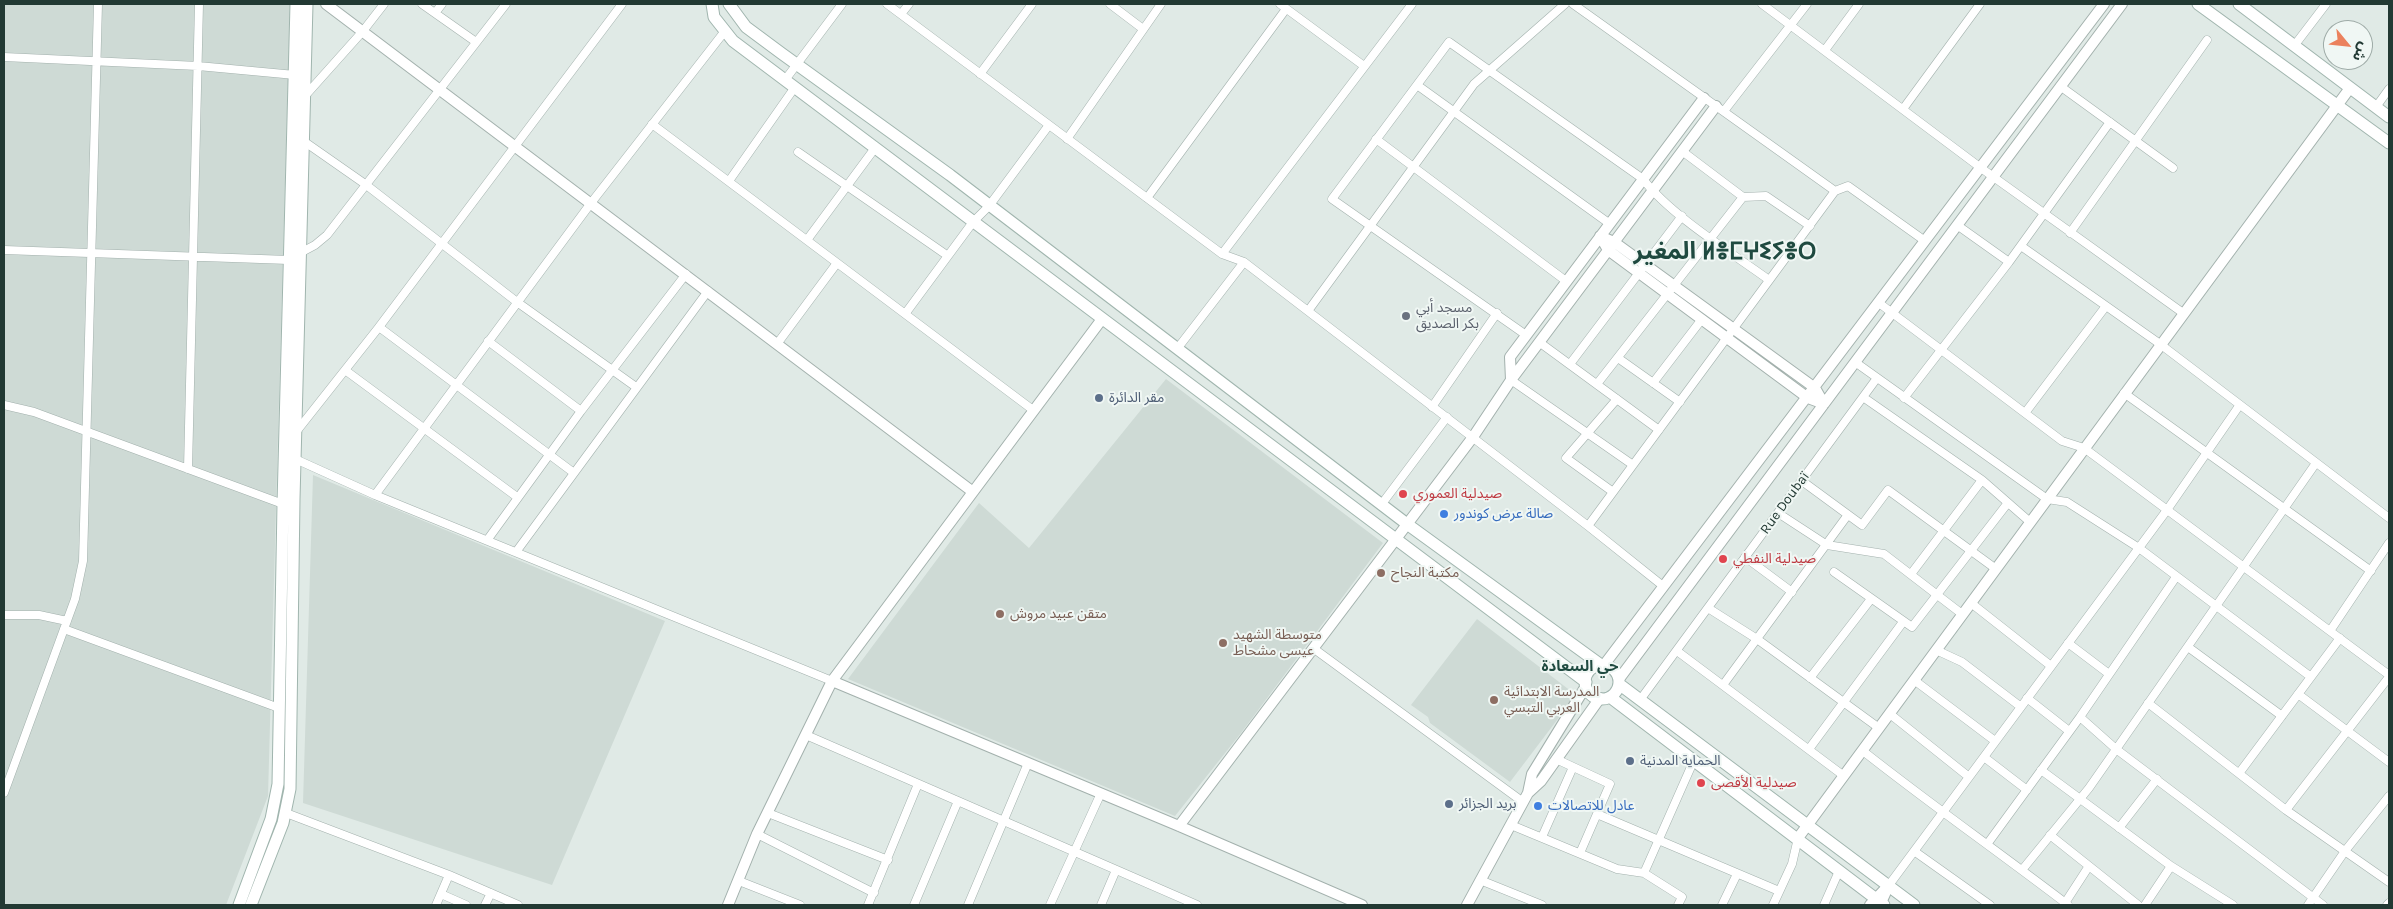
<!DOCTYPE html>
<meta charset="utf-8">
<style>
body{margin:0}
#map{position:relative;width:2393px;height:909px;overflow:hidden;background:#e0eae6;font-family:Karla,"Noto Sans Arabic",sans-serif}
canvas{display:block}
.frame{position:absolute;inset:0;border:5px solid #223933;pointer-events:none}
.north{position:absolute;left:2323px;top:20px;width:50px;height:50px;box-sizing:border-box;background:#f0f7f4;border:1px solid #9eaba7;border-radius:50%;rotate:118deg;font-size:14px;font-weight:700;line-height:20px;text-align:center;color:#223933}
.north::after{content:'';display:block;margin:auto;width:18px;height:22px;background:#eb815d;clip-path:polygon(50% 0,100% 100%,50% 72%,0 100%)}
</style>
<div id="map">
<canvas width="2393" height="909"></canvas>
<div class="frame"></div>
<div class="north">ش</div>
</div>
<script>
const ctx = document.querySelector('canvas').getContext('2d');
ctx.lineJoin = 'round';
function fill(path, color) { ctx.fillStyle = color; ctx.fill(path, 'evenodd'); }
function stroke(path, color, width, dash) { ctx.strokeStyle = color; ctx.lineWidth = width; ctx.lineCap = dash ? 'butt' : 'round'; ctx.setLineDash(dash || []); ctx.stroke(path); }
function label(font, color, halo, rows, align = 'center') {
  ctx.font = font + ' Karla,"Noto Sans Arabic","Noto Sans Tifinagh",sans-serif'; ctx.lineWidth = 4; ctx.setLineDash([]); ctx.textBaseline = 'middle'; ctx.strokeStyle = halo; ctx.fillStyle = color; for (const [text, x, y, turn = 0] of rows) {
    ctx.save(); ctx.translate(x, y); ctx.rotate((+turn || 0) * Math.PI / 180); ctx.textAlign = isNaN(turn) ? turn : align; if (halo) ctx.strokeText(text, 0, 0); ctx.fillText(text, 0, 0); ctx.restore();
  }
}
fill(new Path2D(`
 M4,4H290L268,796L226,905H4Z
 M1166,379L1383,543L1241,733L1175,816L848,679L979,503L1029,548Z
 M313,475L665,621L552,885L303,803Z
 M1477,619L1576,695L1510,782L1430,723L1428,717L1411,705Z`), '#cedad5');
const minor = new Path2D(`
 M422,4L476,42
 M887,4L1222,254L1244,262L1588,526L1663,586
 M1110,4L1143,29
 M1280,4L1364,66
 M1573,4L1835,191L1588,526
 M1762,4L1981,168L2183,313
 M435,13L442,4
 M901,14L909,4
 M2294,46L2326,4
 M1825,50L1859,4
 M4,57L198,66L295,75
 M980,74L1032,4
 M785,80L842,4
 M1417,85L1610,224
 M2060,86L2173,168
 M304,97L363,31L384,4
 M2376,107L2389,89
 M1903,109L1980,4
 M1724,111L1807,4
 M652,124L1033,410
 M1067,139L1161,4
 M1376,139L1566,281
 M302,140L365,184L517,302L636,387
 M798,152L948,256
 M729,181L795,87
 M1835,191L1848,186L1925,241
 M1743,197L1766,196L1810,226
 M1147,198L1286,9
 M1957,225L2009,262
 M2070,233L2207,40
 M807,240L875,148
 M2021,246L2160,344L2389,518
 M4,250L289,260
 M300,253L315,245L327,235L506,4
 M1222,254L1412,4
 M1879,303L2062,441L2084,448L2389,675
 M1308,311L1474,84L1565,4
 M905,314L973,222L989,206L1049,125
 M379,327L574,473
 M1526,335L1332,199L1449,42L1643,179C1670,215 1732,253 1769,280
 M488,341L581,411
 M1539,342L1659,430
 M777,344L837,263
 M1177,349L1244,262
 M1618,358L1680,402
 M1855,362L2047,499L2067,502L2139,548L2311,677
 M1570,364L1682,216
 M345,370L517,497
 M1511,380L1633,465
 M1653,383L1702,319
 M1597,384L1743,197L1682,151
 M2124,393L2371,571
 M1863,397L1982,480L2030,522
 M1904,398L2009,262L2110,122
 M4,405L34,412L283,504
 M1432,407L1497,313
 M2025,413L2106,306
 M296,432L379,327L622,4
 M293,458L375,495L832,681
 M188,469L199,4
 M1802,481L1862,525L1888,490L1996,569
 M1613,492L1566,458L1617,399
 M375,495L591,203L725,31
 M1381,505L1447,417
 M1778,513L1827,545L1884,554L1962,614
 M488,539L581,411L686,274
 M516,552L708,291
 M1745,557L1792,592
 M1834,572L1912,627L2007,504
 M1911,574L1982,480
 M1971,603L2051,666
 M1708,608L1757,639L1879,728
 M4,615H39L67,621
 M64,629L279,708
 M2330,631L2389,543
 M2068,643L2109,674
 M2188,647L2282,716
 M1313,648L1523,802
 M1936,650L1962,662L2021,707
 M1677,651L1844,776
 M1810,678L1871,599
 M1914,680L1995,741
 M1723,685L1847,516
 M2298,694L2389,762
 M2027,698L2069,731
 M1640,700L1877,378
 M2148,703L2286,810L2389,882
 M1890,714L1969,777
 M2080,717L2116,749L2323,905
 M806,735L1197,905
 M1809,749L1903,622
 M1863,751C1930,804 2000,853 2068,905
 M1984,757L2027,790
 M1556,759L1610,784L1580,853
 M2041,770L2171,866L2233,905
 M2240,772L2340,638
 M4,793L75,599L83,561L98,4
 M2286,810L2389,677
 M286,813L449,875L518,905
 M768,813L888,860
 M1597,814L1779,891
 M1511,825L1617,869L1644,873
 M2119,828L2157,779
 M757,834L874,893
 M2050,835L2138,905
 M1542,837L1573,767
 M1988,843L2080,717L2176,577
 M1914,851L1990,905
 M2022,870L2089,788L2316,463
 M1480,880L1542,905
 M739,881L800,905
 M1889,885L2167,510L2239,406
 M441,894L466,905
 M2065,903L2089,866
 M436,905L449,875
 M485,905L491,893
 M868,905L918,784
 M914,905L958,801
 M968,905L1028,763
 M1050,905L1101,793
 M1101,905L1116,870
 M1678,905L1682,897L1644,873L1694,760
 M1722,905L1737,874
 M1773,905L1792,864L1798,838
 M1824,905L1839,871
 M2145,905L2171,866
 M2308,905L2345,851L2389,796
 M2387,905L2389,903`);
const tertiary = new Path2D(`
 M326,4L973,492
 M1704,98L1510,357L1511,380L1716,106
 M1600,236L1614,242L1815,388L1824,404L1808,398L1608,250Z
 M1604,665L2104,4
 M1619,679L2122,4
 M832,681L1179,826L1362,905
 M1586,686L1532,774L1528,793L1541,781L1600,698
 M1179,826L1473,437L1511,380
 M1798,838L2350,88
 M728,905L757,834L832,681L1102,319
 M1467,905L1528,793
 M1870,905L1889,885L1880,905`);
const secondary = new Path2D(`
 M712,4L714,17L733,41L1586,682
 M729,4L746,27L781,53L950,175L1407,524L1601,665
 M2198,4L2389,143
 M2239,4L2389,117
 M1585 682a17 17 0 1 1 34 0a17 17 0 1 1-34 0Z
 M1619,684L1914,905
 M1610,697L1884,905
 M239,905L271,819L278,784L283,504L296,4
 M251,905L283,823L290,789L294,499L307,4`);
stroke(minor, '#a3b1ad', 9);
stroke(tertiary, '#a3b1ad', 12);
stroke(secondary, '#a0b5ae', 13);
stroke(minor, '#fff', 8);
stroke(tertiary, '#fff', 10);
stroke(secondary, '#fff', 11);
for (const [x, y, r, color] of [
 [1406,316,5,"#6b7280"],
 [1099,398,5,"#5c6f8a"],
 [1403,494,5,"#e0444e"],
 [1444,514,5,"#3f7fe0"],
 [1723,559,5,"#e0444e"],
 [1381,573,5,"#8d6e63"],
 [1000,614,5,"#8d6e63"],
 [1223,643,5,"#8d6e63"],
 [1494,700,5,"#8d6e63"],
 [1630,761,5,"#5c6f8a"],
 [1701,783,5,"#e0444e"],
 [1449,804,5,"#5c6f8a"],
 [1538,806,5,"#3f7fe0"]
]) { const dot = new Path2D(); dot.arc(x, y, r, 0, 2 * Math.PI); ctx.fillStyle = color; ctx.fill(dot); stroke(dot, '#f0f7f4', 2); }
label('14px', '#5b616d', '#f0f7f4', [
 ["مسجد أبي",1416,308],
 ["بكر الصديق",1416,324]
], 'left');
label('14px', '#4e5e75', '#f0f7f4', [
 ["مقر الدائرة",1109,398],
 ["الحماية المدنية",1640,761],
 ["بريد الجزائر",1459,804]
], 'left');
label('14px', '#be3a42', '#f0f7f4', [
 ["صيدلية العموري",1413,494],
 ["صيدلية النفطي",1733,559],
 ["صيدلية الأقصى",1711,783]
], 'left');
label('14px', '#223933', '#f0f7f4', [
 ["Rue Doubaï",1785,503,-54]
]);
label('14px', '#366cbe', '#f0f7f4', [
 ["صالة عرض كوندور",1454,514],
 ["عادل للاتصالات",1548,806]
], 'left');
label('14px', '#785e54', '#f0f7f4', [
 ["مكتبة النجاح",1391,573],
 ["متقن عبيد مروش",1010,614],
 ["متوسطة الشهيد",1233,635],
 ["عيسى مشحاط",1233,651],
 ["المدرسة الابتدائية",1504,692],
 ["العربي التبسي",1504,708]
], 'left');
label('bold 15px', '#1f4a40', '#f0f7f4', [
 ["حي السعادة",1580,667]
]);
label('bold 24px', '#1f4a40', '#f0f7f4', [
 ["المغير ⵍⴻⵎⵖⵉⵢⴻⵔ",1725,252]
]);
</script>
